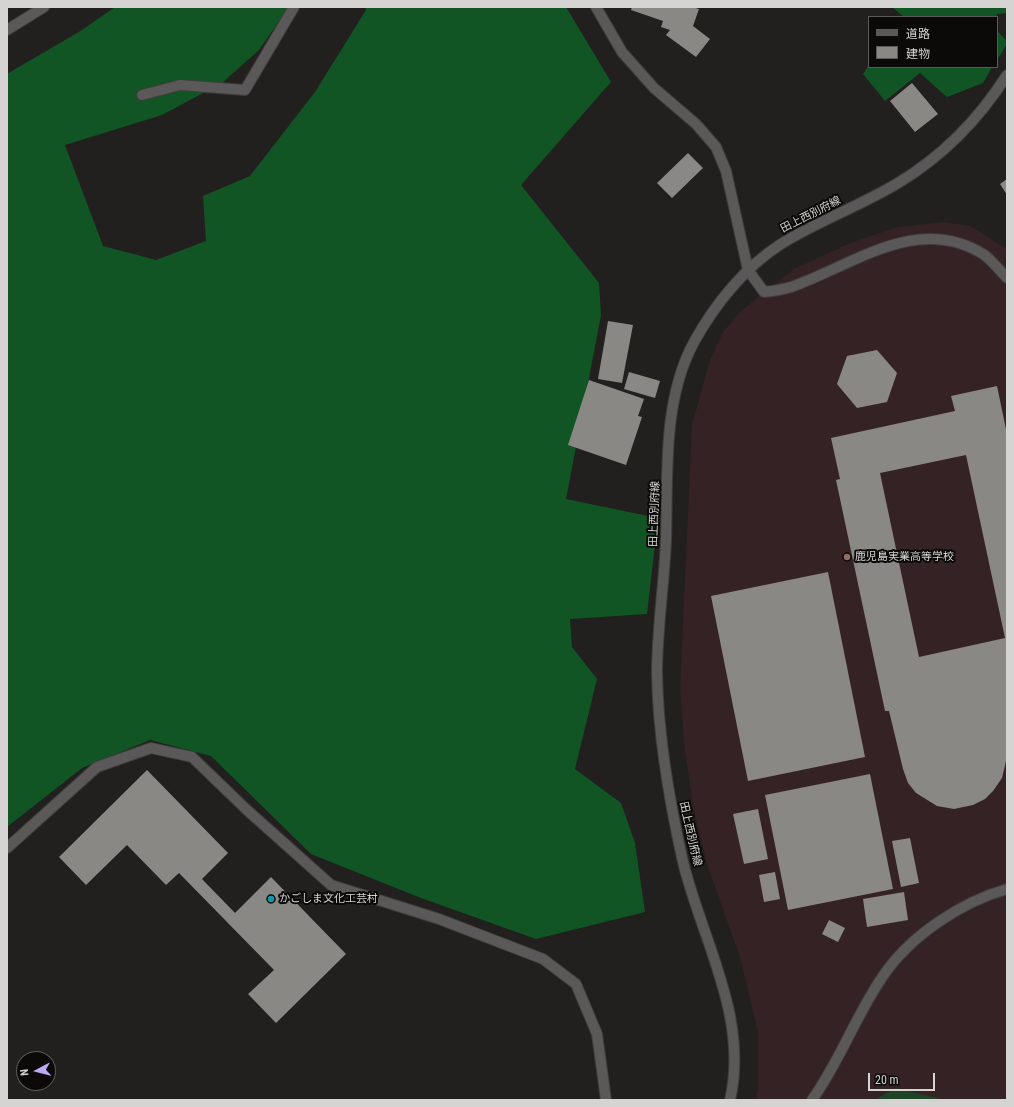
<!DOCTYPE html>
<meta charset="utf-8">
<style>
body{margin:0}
#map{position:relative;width:1014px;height:1107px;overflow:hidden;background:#22201e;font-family:"Roboto Condensed","Noto Sans JP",sans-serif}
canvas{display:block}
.frame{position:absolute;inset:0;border:8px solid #d5d4d2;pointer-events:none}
.legend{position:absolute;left:868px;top:16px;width:130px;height:52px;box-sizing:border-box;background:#0b0a09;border:1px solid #5c5b59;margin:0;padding:5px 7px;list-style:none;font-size:12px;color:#d5d4d2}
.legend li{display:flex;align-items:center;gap:8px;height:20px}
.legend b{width:20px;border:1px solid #5c5b59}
.north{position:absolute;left:16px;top:1051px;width:40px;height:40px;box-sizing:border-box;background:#0b0a09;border:1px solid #5c5b59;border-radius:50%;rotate:263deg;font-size:11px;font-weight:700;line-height:16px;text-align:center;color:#d5d4d2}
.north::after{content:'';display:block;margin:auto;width:14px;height:18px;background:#bda9f5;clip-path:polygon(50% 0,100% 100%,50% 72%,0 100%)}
.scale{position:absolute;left:868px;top:1073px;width:67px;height:18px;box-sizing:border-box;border:2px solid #d5d4d2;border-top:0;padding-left:5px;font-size:12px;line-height:14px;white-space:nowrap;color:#d5d4d2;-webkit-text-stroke:3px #0b0a09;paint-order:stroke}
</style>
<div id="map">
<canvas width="1014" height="1107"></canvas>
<div class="frame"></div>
<ul class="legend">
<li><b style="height:5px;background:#5a5858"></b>道路</li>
<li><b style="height:11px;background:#898885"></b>建物</li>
</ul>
<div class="north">N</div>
<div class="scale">20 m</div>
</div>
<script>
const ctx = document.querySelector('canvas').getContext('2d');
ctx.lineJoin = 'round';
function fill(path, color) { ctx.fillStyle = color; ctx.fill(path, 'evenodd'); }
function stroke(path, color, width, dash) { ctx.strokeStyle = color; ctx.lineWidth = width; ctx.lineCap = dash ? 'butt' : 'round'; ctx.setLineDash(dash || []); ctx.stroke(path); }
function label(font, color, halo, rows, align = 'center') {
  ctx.font = font + ' "Roboto Condensed","Noto Sans JP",sans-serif'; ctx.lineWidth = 4; ctx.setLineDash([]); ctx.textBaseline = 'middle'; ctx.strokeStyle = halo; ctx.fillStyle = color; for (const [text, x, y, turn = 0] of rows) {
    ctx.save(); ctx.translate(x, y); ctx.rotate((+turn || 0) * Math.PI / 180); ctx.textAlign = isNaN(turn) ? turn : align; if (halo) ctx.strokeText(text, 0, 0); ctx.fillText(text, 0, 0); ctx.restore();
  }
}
fill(new Path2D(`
 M944,222L970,226L1007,249V1100H756L758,1089V1032L740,957L707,864L693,806L685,750L680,689L692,425L710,360L723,332L741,311L794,269L853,242L898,227Z`), '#352224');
fill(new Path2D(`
 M896,1088L945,1100H874Z`), '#1f4326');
fill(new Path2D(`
 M115,7H289L259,50L222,83L162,115L65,145L103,246L156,260L206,241L203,196L250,176L315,92L366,10V7H566L611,82L521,185L599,283L601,315L566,499L658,518L647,614L570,619L572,647L597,679L575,769L621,803L635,843L645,912L536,939L421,898L311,854L211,756L150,740L82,768L7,827V74L82,30Z
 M892,7H1007V13L997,14V17H904Z
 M997,31L1007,41V44L997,60Z
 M869,65V67H992L983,83L947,97L920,73L885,101L863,74Z`), '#115525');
fill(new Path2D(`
 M632,7H692L699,9L693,26L710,39L696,57L666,35L670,30L661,27L663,21L631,10Z
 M912,83L938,114L915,132L890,101Z
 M688,153L703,168L672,198L657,183Z
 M1007,179V195L1000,184Z
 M608,321L633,325L622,383L598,379Z
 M877,350L897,373L887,402L857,408L837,384L847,356Z
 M629,372L660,381L655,398L624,389Z
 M589,380L644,399L638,416L642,417L626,465L568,445Z
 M997,386L1007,434V757L1002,778L993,791L985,799L973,805L954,809L937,806L916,793L908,783L903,769L889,711H885L836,480L840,479L831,438L955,411L951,396ZM966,455L1005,638L919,657L880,473Z
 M828,572L865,757L748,781L711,596Z
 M147,770L228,853L202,879L235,913L271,877L346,954L276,1023L248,994L274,970L179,873L166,885L127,845L86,885L59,857Z
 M870,774L893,889L788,910L765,795Z
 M758,809L768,859L744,864L733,814Z
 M910,838L919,883L901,887L892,841Z
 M775,872L780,899L764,902L759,875Z
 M904,892L908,920L867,927L863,899Z
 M829,920L845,928L838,942L822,934Z`), '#898885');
const minor = new Path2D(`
 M596,7L622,52L654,88L696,124L716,147L726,171L748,270L764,292C773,291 782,290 791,287C852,266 917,213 983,254C992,260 999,270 1007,278
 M7,30L44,7
 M142,95L180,85L245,90L294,7
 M7,848L97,767L151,748L192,757L247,810L331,885L439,919L543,959L576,984L597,1034L606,1100
 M730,1100C749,1017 702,940 683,862C669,800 658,737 657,673C657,630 664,585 666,541C668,476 662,401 694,342C715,304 745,267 781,244C818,221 860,206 898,183C943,156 979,119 1007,75
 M812,1100C840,1061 856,1015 883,976C910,936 961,902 1007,889`);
stroke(minor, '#3f3d3b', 12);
stroke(minor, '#5a5858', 10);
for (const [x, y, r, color] of [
 [847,557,4,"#8d6e63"],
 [271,899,4,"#0f9aa8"]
]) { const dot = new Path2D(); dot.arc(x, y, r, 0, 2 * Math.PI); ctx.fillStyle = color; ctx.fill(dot); stroke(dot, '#0b0a09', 1.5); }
label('11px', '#d5d4d2', '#0b0a09', [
 ["田上西別府線",811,215,-27],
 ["田上西別府線",655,514,-88],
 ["田上西別府線",690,834,77]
]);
label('11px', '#d5d4d2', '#0b0a09', [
 ["鹿児島実業高等学校",855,557],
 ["かごしま文化工芸村",279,899]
], 'left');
</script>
